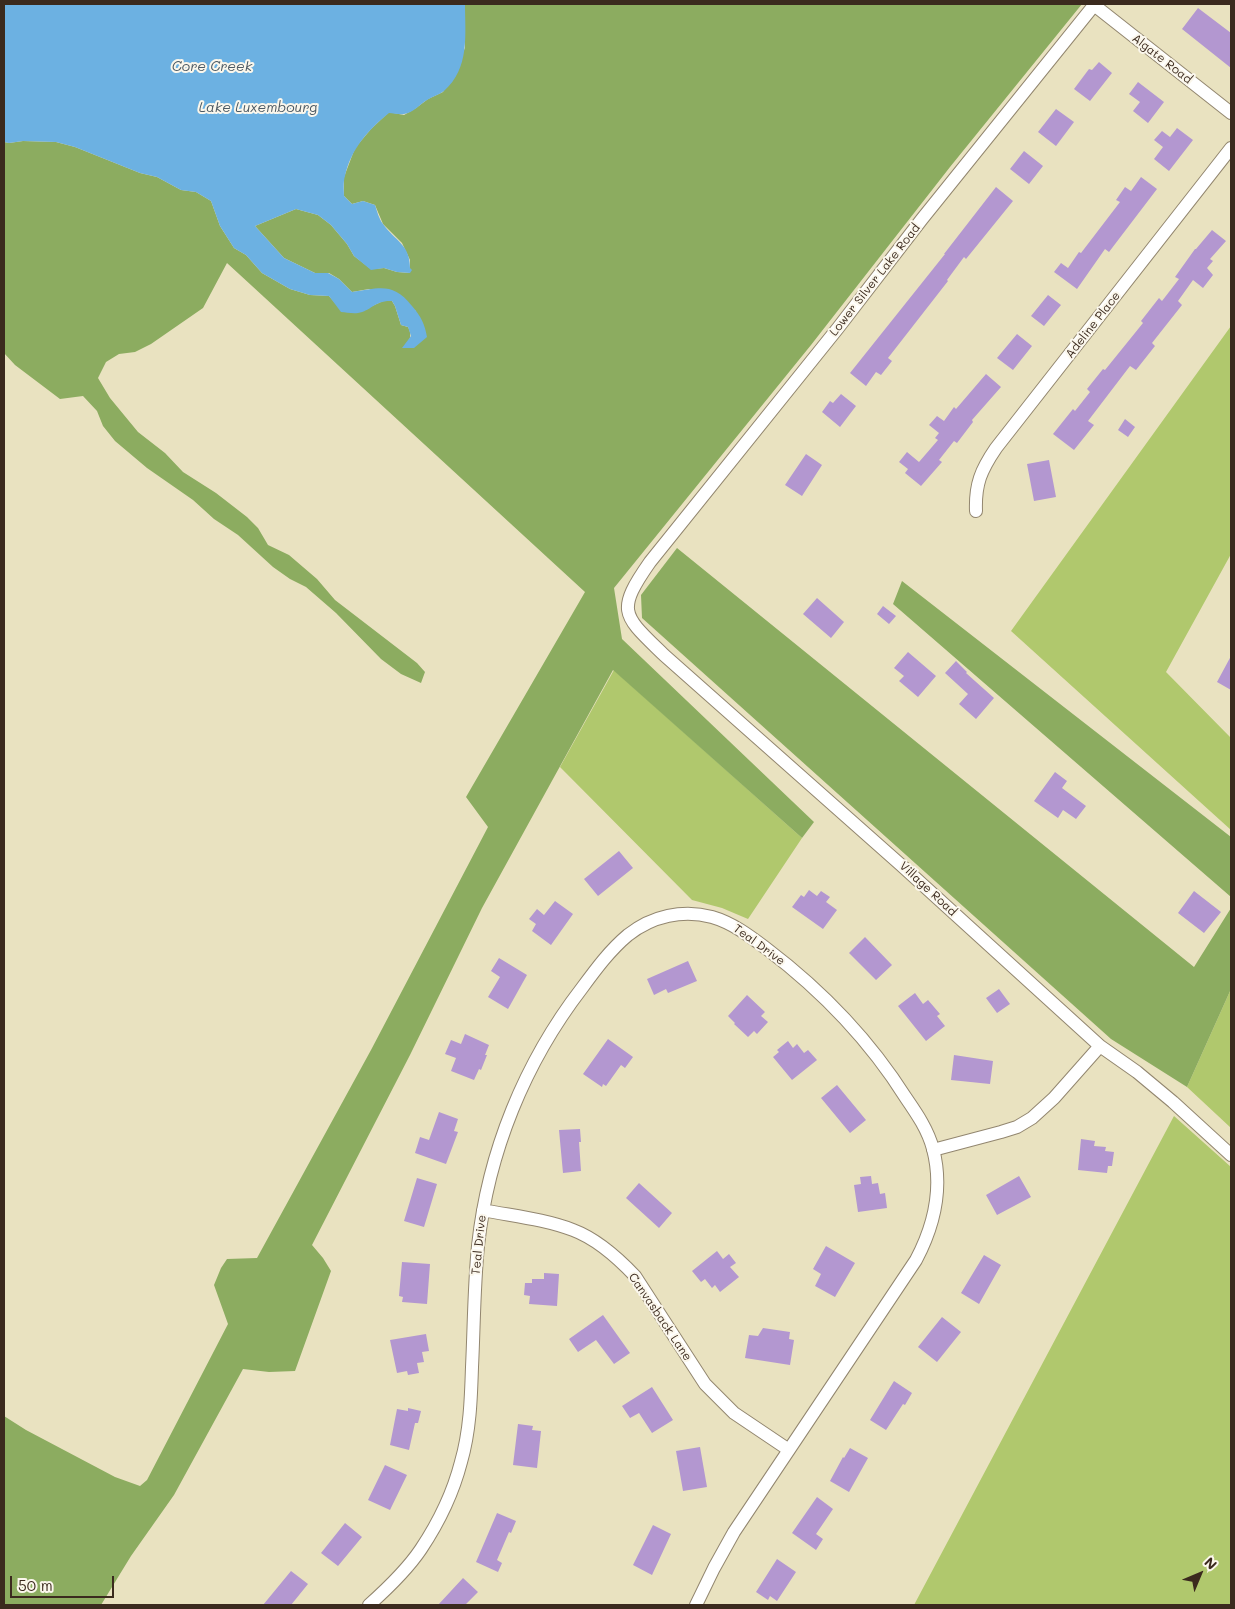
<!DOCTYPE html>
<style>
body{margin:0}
#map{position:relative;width:1235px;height:1609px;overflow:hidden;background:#e9e2c0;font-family:Mali,sans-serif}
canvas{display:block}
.frame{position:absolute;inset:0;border:5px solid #3b2a1e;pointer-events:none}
.north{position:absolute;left:1175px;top:1549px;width:50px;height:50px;-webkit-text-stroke:4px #fbf7ec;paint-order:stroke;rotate:45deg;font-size:14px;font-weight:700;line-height:20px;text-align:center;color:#3b2a1e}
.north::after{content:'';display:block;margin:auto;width:18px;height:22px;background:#3b2a1e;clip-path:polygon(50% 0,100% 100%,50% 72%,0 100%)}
.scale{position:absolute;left:10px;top:1576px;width:104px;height:22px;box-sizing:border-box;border:2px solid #3b2a1e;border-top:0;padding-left:6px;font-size:15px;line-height:18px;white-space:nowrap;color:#3b2a1e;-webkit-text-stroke:4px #fbf7ec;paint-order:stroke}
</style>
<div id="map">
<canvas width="1235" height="1609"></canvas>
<div class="frame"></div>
<div class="north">N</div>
<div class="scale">50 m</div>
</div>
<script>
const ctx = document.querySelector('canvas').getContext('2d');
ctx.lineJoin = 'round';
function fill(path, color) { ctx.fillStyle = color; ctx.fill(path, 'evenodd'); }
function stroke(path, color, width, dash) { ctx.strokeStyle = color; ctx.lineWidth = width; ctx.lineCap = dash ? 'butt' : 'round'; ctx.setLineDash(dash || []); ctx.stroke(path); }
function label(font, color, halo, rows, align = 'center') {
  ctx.font = font + ' Mali,sans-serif'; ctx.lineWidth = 4; ctx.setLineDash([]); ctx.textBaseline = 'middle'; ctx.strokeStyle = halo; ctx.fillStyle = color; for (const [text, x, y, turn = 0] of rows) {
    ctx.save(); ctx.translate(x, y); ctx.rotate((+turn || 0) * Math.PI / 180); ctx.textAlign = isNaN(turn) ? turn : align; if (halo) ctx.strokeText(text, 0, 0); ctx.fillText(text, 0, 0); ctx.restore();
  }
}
fill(new Path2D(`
 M1231,326V554L1166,672L1231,738V830L1011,631Z
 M614,670L802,838L748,919L722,908L692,900L560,767Z
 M1231,989V1128L1187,1087Z
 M1174,1116L1231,1167V1605H914Z`), '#b0c86d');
fill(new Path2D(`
 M465,4H1082L950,167L811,345L614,588L622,639L814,822L802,838L613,670L482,908L410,1055L312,1245L323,1258L331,1271L295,1371L269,1372L243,1369L174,1495L131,1556L101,1605H4V1416L26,1430L115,1477L140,1486L147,1480L228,1324L214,1285L221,1268L227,1259L257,1258L371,1050L488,827L466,797L585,592L227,263L203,308L151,344L135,352L119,354L106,362L98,378L110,398L138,432L165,453L183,472L216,493L247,517L258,528L268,545L289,555L317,579L335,600L417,663L425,672L421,683L401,674L381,659L336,613L306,587L290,579L273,567L238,535L214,519L193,500L147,468L115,441L103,426L97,411L83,396L60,399L15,365L4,353V142L9,143L23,141L56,142L75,147L140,173L157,177L181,190L196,192L211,201L220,226L234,248L246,255L262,273L290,289L310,295L329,296L336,304L370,307L383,301H392L395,306L401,325L408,327C412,334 410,339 407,347L411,348L416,311L369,289L352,292L339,279L329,273H315L284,258L255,226L296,209L318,215L331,225L347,244L354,256L371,269L384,268L397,272L410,273V260L402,243L383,224L375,205L363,201L352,204L344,196V177L355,148L371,129L389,112L404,115L416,108L428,99L443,92L465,48Z
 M677,548L1194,967L1231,908V989L1187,1087L1111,1039L642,618L641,595Z
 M902,581L1231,837V897L893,604Z`), '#8cac60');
fill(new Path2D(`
 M4,4H465C465,35 470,68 444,91C439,95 433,96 427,100C420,104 413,113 404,114C400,115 393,113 389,113C368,130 351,149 345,176C343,182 344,190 344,196L352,204L363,201L375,205C377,211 379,219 383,224C395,241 410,244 410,268L412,270L410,273L397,272L384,268L371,270L354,256L347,244L331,225L318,215L296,209L255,226L284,258L315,273H328L339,279L352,292C380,288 393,282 412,306C421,316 425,325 427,337L414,348H402L411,336L408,327L401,325L395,306L392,301C375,300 371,311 358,313C352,314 346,312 341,312L329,296L310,295L290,289L262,273L246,255L234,248L220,226L211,201L196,192L181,190L157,177L140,173L75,147L56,142L23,141L9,143L4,142Z`), '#6cb1e2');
fill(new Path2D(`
 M1198,8L1231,33V68L1182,29Z
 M1099,62L1112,73L1090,101L1074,89L1089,69L1092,70Z
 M1138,82L1164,102L1148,123L1133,111L1140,102L1129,94Z
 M1056,109L1074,122L1056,146L1038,132Z
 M1177,128L1193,140L1169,171L1154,159L1163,147L1154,140L1162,131L1170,137Z
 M1024,151L1043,166L1029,184L1010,169Z
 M1141,177L1157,189L1109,252L1105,249L1077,289L1054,272L1061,263L1068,268L1079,252L1081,253L1120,202L1116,200L1125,187L1131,191Z
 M996,187L1013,201L966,259L964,257L947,280L948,281L888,358L892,361L881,375L876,372L866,386L850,373L945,254H944Z
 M1212,230L1226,241L1210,259L1213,261L1207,268L1213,275L1203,288L1193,280L1178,301L1182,305L1152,343L1155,346L1136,370L1130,366L1088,421L1094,425L1074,450L1053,434L1073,409L1075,411L1090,392L1087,389L1103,369L1105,370L1143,323L1141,321L1159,298L1162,301L1179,279L1175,277L1195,249H1196Z
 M1048,295L1061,305L1044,326L1031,316Z
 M1017,334L1032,346L1013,370L997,358Z
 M986,374L1001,387L972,420L973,422L957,443L954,441L939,460L942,462L921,486L905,473L908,469L899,462L907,452L919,462L938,440L935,438L939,433L929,425L937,416L944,421L954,407L956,409Z
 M841,394L856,406L840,427L822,412L830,401L833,403Z
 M1125,419L1135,427L1128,437L1118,430Z
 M806,454L822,465L802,496L785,485Z
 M1049,460L1056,497L1034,501L1027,464Z
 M817,598L844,622L831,638L803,614Z
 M883,606L896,616L889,624L877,614Z
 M908,652L936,676L918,697L899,681L904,676L894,668Z
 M1231,656V690L1217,682Z
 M956,661L967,672L966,673L994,698L976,719L959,704L968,694L945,673Z
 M1055,772L1067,781L1062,788L1086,806L1076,819L1063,810L1058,818L1034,801Z
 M619,851L633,868L598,896L584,879Z
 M809,890L817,896L821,891L830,897L826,902L837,910L823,929L792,907L801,895L804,897Z
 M1194,891L1221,912L1204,933L1178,913Z
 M555,901L573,914L551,945L532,931L536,924L529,919L537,909L544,915Z
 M865,937L892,965L876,980L849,953Z
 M499,958L527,975L508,1009L488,997L500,977L491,971Z
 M688,961L697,981L668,993L666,989L654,995L647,979Z
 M999,989L1010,1004L997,1013L986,998Z
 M915,993L923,1004L928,1000L940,1014L937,1016L945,1026L926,1041L898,1006Z
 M747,995L765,1012L761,1016L768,1022L757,1034L754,1031L748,1037L734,1024L735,1023L728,1016Z
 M465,1034L489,1045L485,1055H487L481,1070L479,1069L474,1080L451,1071L456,1058L445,1054L451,1040L461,1044Z
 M608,1039L633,1057L625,1068L621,1065L606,1086L603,1084L602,1087L583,1074Z
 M788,1041L793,1048L797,1044L804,1053L808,1050L817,1060L792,1080L773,1057L779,1052L777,1050Z
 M954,1055L993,1061L990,1084L951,1080Z
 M837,1085L866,1120L850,1133L821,1098Z
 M439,1112L458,1119L454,1131L458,1132L446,1164L415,1153L420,1137L429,1140Z
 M580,1129L581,1142H579L581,1171L563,1173L559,1130Z
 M1081,1139L1095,1141L1094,1146L1106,1147L1105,1151L1114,1152L1112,1166H1108L1107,1173L1078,1170Z
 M871,1176L872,1184L878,1183L880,1194L885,1193L887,1208L858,1212L854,1185L861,1184L860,1177Z
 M1019,1176L1031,1197L997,1215L986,1195Z
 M417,1178L437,1184L424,1227L404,1221Z
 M639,1183L672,1213L659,1228L626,1198Z
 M826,1246L855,1263L835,1297L815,1286L821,1274L813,1269Z
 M717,1251L723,1259L729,1254L736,1263L730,1267L739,1277L720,1292L715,1285L712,1288L705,1279L701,1282L692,1271Z
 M984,1255L1001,1265L979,1304L961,1293Z
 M402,1262L430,1264L427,1304L402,1302L403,1297L399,1296Z
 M544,1273L559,1274L557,1306L529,1304L530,1296L524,1295L525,1283H532V1279H544Z
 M603,1315L630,1353L614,1364L596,1340L578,1352L569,1339Z
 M942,1317L961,1332L937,1362L918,1347Z
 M763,1328L790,1332L789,1339L794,1340L790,1365L745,1358L749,1335L758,1336Z
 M426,1334L429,1351L422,1352L424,1362L417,1363L419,1373L408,1375L407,1371L397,1373L390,1340Z
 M894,1381L912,1393L905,1405L903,1404L886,1430L870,1420Z
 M652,1387L673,1420L652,1433L639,1413L630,1418L622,1406Z
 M408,1408L421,1411L418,1423H415L409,1450L390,1445L397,1409L408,1411Z
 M518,1424L533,1426L532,1430L541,1431L537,1468L513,1465Z
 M700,1447L707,1487L683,1491L676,1451Z
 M850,1448L868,1458L849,1492L830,1481L843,1457L844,1458Z
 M385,1465L407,1475L390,1510L368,1500Z
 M817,1497L833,1509L816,1534L823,1539L816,1550L792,1533Z
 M497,1513L516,1521L511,1533L509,1532L497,1560L502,1563L498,1572L476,1562Z
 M345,1523L362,1537L338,1566L321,1553Z
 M653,1525L671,1534L652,1575L633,1565Z
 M777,1559L796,1572L777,1601L770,1596L768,1600L756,1592Z
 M291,1571L308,1584L291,1605H263Z
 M463,1578L478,1592L465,1605H438Z`), '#b397d0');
const minor = new Path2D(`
 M1095,4L922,219L838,328L650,562C615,612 623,615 664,655L901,865L1100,1046L1137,1072L1173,1102L1231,1155
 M1094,5L1231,113
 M976,511C975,484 981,470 996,448L1231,148
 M933,1150L1001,1132L1017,1127L1032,1118L1054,1098L1100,1046
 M483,1210C513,1216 544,1219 573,1230C597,1239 618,1258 635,1276L705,1384L734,1413L789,1450
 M369,1605C388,1588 407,1570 421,1549C439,1522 453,1493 461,1462C470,1431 471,1399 472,1367C474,1326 474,1286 478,1246C488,1152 525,1062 582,988C596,969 610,950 628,935C652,916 683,909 712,917C733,923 751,937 767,949C821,990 870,1041 906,1098C917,1114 928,1130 933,1149C943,1187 934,1226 916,1260L734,1532L714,1568L696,1605`);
stroke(minor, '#92866f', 14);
stroke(minor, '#fff', 12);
label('12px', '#3b2a1e', '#fbf7ec', [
 ["Algate Road",1162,59,38],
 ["Lower Silver Lake Road",875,280,-52],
 ["Adeline Place",1093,325,-52],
 ["Village Road",928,889,43],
 ["Teal Drive",759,945,36],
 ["Teal Drive",479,1245,-84],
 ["Canvasback Lane",660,1317,56]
]);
label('italic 14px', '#4c5963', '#fbf7ec', [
 ["Core Creek",212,67],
 ["Lake Luxembourg",258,108]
]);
</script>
